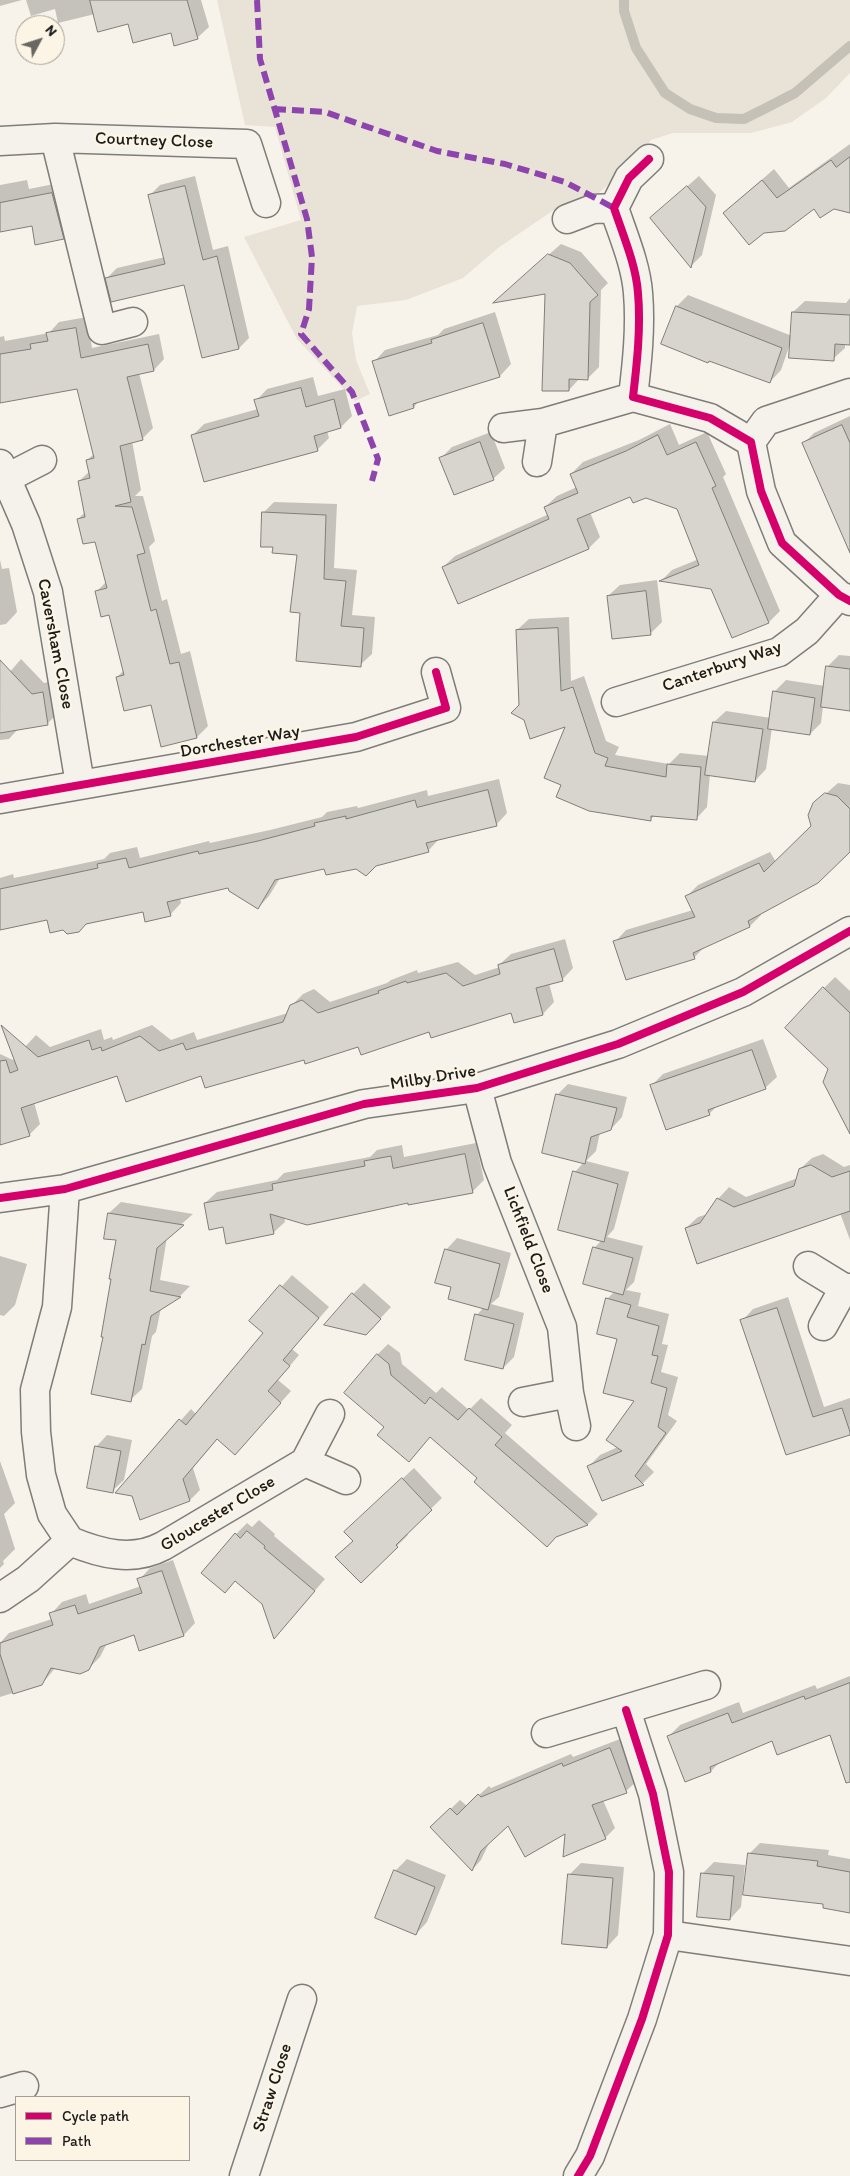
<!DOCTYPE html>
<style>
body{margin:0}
#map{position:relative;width:850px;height:2176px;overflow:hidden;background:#f7f3ea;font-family:Itim,sans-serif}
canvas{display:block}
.legend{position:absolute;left:15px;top:2096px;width:175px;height:65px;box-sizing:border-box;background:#fcf5e5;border:1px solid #a29e95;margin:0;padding:6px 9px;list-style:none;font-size:15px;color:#1c1c1c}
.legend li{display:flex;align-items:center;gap:10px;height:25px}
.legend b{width:25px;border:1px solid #a29e95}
.north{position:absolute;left:15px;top:15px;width:50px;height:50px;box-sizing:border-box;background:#fcf5e5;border:1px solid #a29e95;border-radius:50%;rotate:50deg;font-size:14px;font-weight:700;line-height:20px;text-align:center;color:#1c1c1c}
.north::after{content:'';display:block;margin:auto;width:18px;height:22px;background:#696764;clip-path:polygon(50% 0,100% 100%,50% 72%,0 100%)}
</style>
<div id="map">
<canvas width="850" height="2176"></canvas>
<ul class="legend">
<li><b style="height:6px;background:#d6006c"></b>Cycle path</li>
<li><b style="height:6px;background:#8e44ad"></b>Path</li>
</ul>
<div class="north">N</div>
</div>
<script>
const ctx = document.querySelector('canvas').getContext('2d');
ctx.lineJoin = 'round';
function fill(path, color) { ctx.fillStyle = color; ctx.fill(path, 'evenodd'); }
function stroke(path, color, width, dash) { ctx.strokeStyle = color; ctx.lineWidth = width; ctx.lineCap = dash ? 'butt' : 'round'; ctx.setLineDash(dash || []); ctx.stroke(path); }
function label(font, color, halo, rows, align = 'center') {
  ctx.font = font + ' Itim,sans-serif'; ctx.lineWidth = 5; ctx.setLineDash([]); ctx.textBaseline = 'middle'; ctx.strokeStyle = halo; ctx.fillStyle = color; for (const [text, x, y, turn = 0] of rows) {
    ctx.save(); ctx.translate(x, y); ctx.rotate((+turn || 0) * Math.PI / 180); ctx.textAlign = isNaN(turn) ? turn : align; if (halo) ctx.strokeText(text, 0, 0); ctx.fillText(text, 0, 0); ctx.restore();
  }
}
fill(new Path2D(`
 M217,0H850V73L826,98L792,122L751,133H673L651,140L635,160L597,195L558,207L498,248L463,278L406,300L357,306L352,333L356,360L370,394L355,401L297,339L244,237L301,220L275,127L245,125Z`), '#e8e2d7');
fill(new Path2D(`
 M0,0H22L0,6Z
 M26,0H201L209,27L197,38L95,14L58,23L55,9L31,16Z
 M850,144V211L833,208H815L724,213L774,169L789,188Z
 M195,176L213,250L228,246L249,338L239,348L203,356L185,283L107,278L117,268L165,257L150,195L160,185Z
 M699,176L716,195L702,255L691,266L651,218Z
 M27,180L29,189L64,182L74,227L63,238L33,225L0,231V185Z
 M561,244L581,252L608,283L601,290L599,367L588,378H580L569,390L546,292H506Z
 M688,295L792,336L793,312L805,301L846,303L850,298V344H845V348L833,359L790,344L781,370L770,382L663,343L677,306Z
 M495,312L511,364L500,376L420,400L414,407L374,362L385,350L438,335L444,329Z
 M87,317L92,348L159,334L164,359L154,370L139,373L153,428L142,439L132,441L141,490L135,496H143L155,541L149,547L162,601L167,599L181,654L190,651L208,726L197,737L117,677L124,670L110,614L96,592L106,582L96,540L78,519L85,512L79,481L90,471L87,460L94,454L78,387L0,400V337L4,336L5,341L49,333L59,322Z
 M313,377L318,396L345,389L352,416L341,427L327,431L329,438L317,450L193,435L204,424L258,409L256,401L267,389Z
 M850,416V527L803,444L814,433Z
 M670,424L679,445L707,432L726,474L723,477L780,611L769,622L712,587L662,580L672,570L699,559L677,508L646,496L631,495L590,512L600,537L589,548L443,567L455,556L549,514L545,507L557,496L577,487L571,474L583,462L639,440Z
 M491,432L505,468L493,479L441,458L452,447Z
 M274,502L337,504L334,568L357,570L352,615L375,617L372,654L360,665L302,612L299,553L274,546L263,513Z
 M0,560L2,569L9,568L17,612L6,624L0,625Z
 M657,580L662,622L650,634L608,596L620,585Z
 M569,617L571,681L584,676L606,741L619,747L615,755L669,764L680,753L709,756L714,722L726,711L771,718L774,692L786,680L825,686L828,666L839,655L850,656V710L823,706L821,723L810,734L772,728L766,769L755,781L710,774L707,807L696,819L655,815L650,820L562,784L567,725L520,705L517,630L529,619Z
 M21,659L44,683L54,681L59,712L48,723L19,728L9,739L0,740V680H3Z
 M499,779L507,813L496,825L439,839L428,851L357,867H325L280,878L269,896L258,908L229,886L180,898L181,903L170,915L144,910L48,919L0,929V878L13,874L14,878L104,859L110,853L137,847L140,858L209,841L210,843L270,830L322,817L327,812L357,806L358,808L427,790L428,796Z
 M838,783L850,785V850L760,913L761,915L750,926L705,946L694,958L615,942L626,930L693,910L687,896L698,885L770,852L776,862L812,826L814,804Z
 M565,939L573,968L562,980L549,983L554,1002L543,1014L515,1021L512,1011L305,1058L202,1075L118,1074L34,1102L40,1124L29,1135H0V1054L13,1060L36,1035L50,1047L101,1029L104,1040L112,1037L113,1040L152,1025L171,1040L194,1032L197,1040L288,1013L291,1006L303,994L314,989L330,1002L387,983L391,980L417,970L418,973L458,962L475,975L500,967L499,965L511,954Z
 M835,977L850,991V1107L830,1069L824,988Z
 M763,1039L777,1077L765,1088L719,1104L709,1114L652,1085L663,1074Z
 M568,1084L627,1097L622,1117L611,1129L600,1132L596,1151L586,1161L629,1172L614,1229L607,1237L643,1246L634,1282L626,1290L641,1293L638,1306L669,1314L662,1344L668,1345L661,1372L678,1377L668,1415L677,1421L646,1464L654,1472L643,1483L603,1500L589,1466L600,1455L618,1447L636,1400L607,1299L615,1291L594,1248L602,1240L575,1172L584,1162L557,1095Z
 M476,1143L484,1180L472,1192L284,1216L285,1222L273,1233L224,1226L205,1203L217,1192L277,1180L284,1173L370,1157L377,1150L402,1145L404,1157Z
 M823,1154L844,1167L850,1165V1240L840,1213L686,1228L698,1217L708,1214L718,1199L729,1187L746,1197L798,1178L800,1169L812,1158Z
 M121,1202L193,1214L167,1237L160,1280L190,1286L180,1296L161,1308L156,1332L152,1336L142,1389L130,1400L104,1336L117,1239L105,1237L109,1213Z
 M457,1238L511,1253L499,1297L491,1304L524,1313L514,1357L503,1368L477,1315L484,1307L453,1286L446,1250Z
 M0,1256L27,1264L15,1305L4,1316L0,1315Z
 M292,1275L329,1307L292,1349L299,1355L278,1380L291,1391L235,1454L218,1438L193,1468L200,1490L190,1500L117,1492L191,1409L196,1414L265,1333L251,1321Z
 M364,1283L391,1307L377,1322L353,1294Z
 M788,1297L824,1407L850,1398V1433L787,1454L742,1321L753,1309Z
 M388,1344L400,1353L402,1364L436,1393L442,1387L469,1410L481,1398L512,1425L505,1433L598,1514L588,1524L557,1535L479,1478L431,1436L385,1427L377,1355Z
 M107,1435L132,1440L124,1480L112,1491L96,1447Z
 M0,1461L15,1503L4,1514L15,1549L3,1561L4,1564L0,1568Z
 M414,1468L442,1498L406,1533L408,1535L361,1582L355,1540L357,1521Z
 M259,1520L275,1534L274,1536L325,1579L275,1637L263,1603L236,1580L225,1591L236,1534L247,1523L252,1527Z
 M173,1560L195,1623L184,1635L140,1649L134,1634L107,1643L100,1657L88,1669L56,1667L42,1684L0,1697V1643L9,1633L52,1619L51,1614L62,1602L86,1594L89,1604L141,1586L139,1580L150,1568Z
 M850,1676V1732L773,1739L720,1762L711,1771L669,1736L680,1725L739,1702L743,1713L815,1685L817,1689Z
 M620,1739L636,1782L626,1791L603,1800L615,1828L605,1838L508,1824L490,1841L481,1860L472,1870L432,1827L460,1800L467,1806L489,1786L491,1788L571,1754L573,1757Z
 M760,1843L829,1850L828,1855L850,1859V1912L825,1903L749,1854Z
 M407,1859L446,1875L427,1922L416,1934L395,1871Z
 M714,1862L745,1865L741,1907L730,1919L703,1873Z
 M581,1863L624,1867L618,1935L607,1947L570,1874Z`), '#0003');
stroke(new Path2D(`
 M624,0V11L636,48L665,93L690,109L716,118L744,119L764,109L795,93L850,46`), '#c5c1b7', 10);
const building = new Path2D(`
 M90,0H187L198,39L174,46L171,33L133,43L128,24L98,32Z
 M850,157V213L834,209L820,218L814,209L785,231L764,233L749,245L723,213L762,180L777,198L831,160L836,167Z
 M185,186L203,260L217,256L239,349L202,358L184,285L111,302L105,278L165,264L148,195Z
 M687,186L706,207L691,268L650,218Z
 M52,193L64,239L35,245L32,226L0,232V203Z
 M548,254L570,263L598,295L590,302L588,380L569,379V391H542L545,294L493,303Z
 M676,306L782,348L770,383L709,361L708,363L661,344Z
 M792,312L850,315V345L835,344L834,361L789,358Z
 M483,323L500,377L413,404L414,408L389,416L372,361L432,343L431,340Z
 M76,328L81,358L148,344L154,371L127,377L143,440L120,446L131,502L115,506L132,507L145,553L137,555L151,611L156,609L170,664L179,662L197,738L161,747L151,705L124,711L116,677L124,675L109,615L101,617L95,591L107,588L95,542L83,544L77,519L85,517L78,481L90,478L86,460L94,458L77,389L0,403V354L31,349L30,344L48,341L46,333Z
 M301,388L306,407L334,399L341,428L314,436L318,451L204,482L191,435L259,416L254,400Z
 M842,425L850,443V553L802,443Z
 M658,435L667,455L696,442L716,486L712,488L769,623L732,638L711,589L659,581L699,565L677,509L646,498L633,503L630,497L577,519L589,549L458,604L442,567L549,519L544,507L578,493L570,474L626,451Z
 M480,442L494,480L454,495L439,458Z
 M262,512L326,515L324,579L346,581L341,626L364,628L361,667L296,661L300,613L290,612L297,555L272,553L273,547H261Z
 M646,591L651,635L612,639L607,596Z
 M558,628L561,691L573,687L595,753L608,758L605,766L666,777L667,764L701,767L697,820L651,816V821L589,811L556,797L561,785L544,778L565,727L530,739L524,720L511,713L519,705L516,630Z
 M0,660L32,694L43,692L48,725L0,733Z
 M826,666L850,669V711L821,707Z
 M773,691L815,698L810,735L768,729Z
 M713,722L763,729L755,782L705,775Z
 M488,790L497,826L426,843L429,852L376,866L366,876L356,869L326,875L324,869L275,880L258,909L229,891L228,888L167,902L171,916L145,922L143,912L86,924L79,932L67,934L63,930L50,933L47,920L0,930V889L98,868L97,864L126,858L129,868L198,851L199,854L258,841L315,826L314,823L346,816V819L415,800L417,807Z
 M825,793L837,796L850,809V852L818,883L748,921L750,927L693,953L695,959L626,980L613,941L695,917L685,896L759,863L764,872L811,826L808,815L813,803Z
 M554,949L563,981L536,988L543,1015L514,1023L511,1013L431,1038L429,1032L361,1055L358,1047L305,1064L304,1060L205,1088L201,1076L126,1102L117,1076L21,1108L30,1136L0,1145V1061L6,1060L10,1073L18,1070L1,1025L38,1057L89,1040L92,1050L101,1047L102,1051L140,1036L159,1051L183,1043L186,1050L283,1022L290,1005L302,1000L318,1013L379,993L378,991L406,981L407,983L446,973L463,986L500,974L498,965Z
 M823,987L850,1013V1134L823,1082L828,1069L785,1028Z
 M752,1050L766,1089L708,1110L710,1115L666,1130L650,1085Z
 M556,1094L617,1108L611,1130L591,1137L585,1164L542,1153Z
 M465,1154L473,1193L408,1205V1203L307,1225L270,1214L274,1234L226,1244L223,1227L209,1230L204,1203L273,1190L272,1184L365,1166L364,1161L391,1156L393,1168Z
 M811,1165L832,1177L850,1171V1211L697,1264L685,1228L700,1223L717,1198L734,1207L794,1186L799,1169Z
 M573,1171L618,1184L604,1242L558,1230Z
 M108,1213L184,1225L157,1248L150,1291L181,1297L151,1316L145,1345L142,1344L131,1402L91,1394L103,1337H101L111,1279H109L116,1240L104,1239Z
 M593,1247L633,1258L623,1295L583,1284Z
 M445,1249L500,1264L488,1310L448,1299L451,1287L435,1283Z
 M280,1285L319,1318L283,1360L290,1366L268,1391L281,1403L235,1455L217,1439L183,1479L190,1501L140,1520L132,1496L115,1493L179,1419L186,1425L263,1333L249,1321Z
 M352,1293L381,1319L366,1335L324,1325Z
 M606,1298L631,1305L627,1317L659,1326L652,1355L658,1356L651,1383L667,1388L658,1427L666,1433L635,1476L644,1485L602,1501L587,1466L622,1451L606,1440L634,1401L603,1393L617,1339L597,1334Z
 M777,1308L813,1417L842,1408L850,1432V1435L786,1455L740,1320Z
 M475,1314L514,1324L503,1369L465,1360Z
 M377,1354L389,1364L391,1375L425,1404L430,1397L458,1420L469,1408L502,1437L495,1445L588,1525L556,1537L547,1547L474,1482L477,1478L430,1437L409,1462L377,1435L384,1427L344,1393Z
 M95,1446L121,1451L113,1493L87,1488Z
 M402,1478L432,1510L396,1545L398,1547L361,1583L335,1557L353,1541L344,1532Z
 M247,1531L265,1546L264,1548L315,1591L274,1639L262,1604L235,1581L225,1593L201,1573L235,1533L240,1538Z
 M162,1571L184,1636L139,1651L134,1635L100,1647L89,1670L80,1674L51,1668L42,1685L13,1694L0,1654V1643L53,1625L49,1613L75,1605L78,1614L142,1593L137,1579Z
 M850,1683V1782L846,1783L830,1735L777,1755L772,1741L710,1767L711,1772L685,1782L667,1736L728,1713L732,1723L804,1696L805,1699Z
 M610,1748L627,1793L592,1805L606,1839L563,1857L565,1834L525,1857L508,1826L481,1851L472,1871L430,1827L450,1808L457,1815L478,1794L481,1797L562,1763L563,1766Z
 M748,1853L818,1861L817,1866L850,1872V1913L823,1908V1904L743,1895Z
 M394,1870L435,1887L416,1935L375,1918Z
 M701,1873L734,1876L730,1920L697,1917Z
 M568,1874L613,1878L607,1948L562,1944Z`);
fill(building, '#d8d5cf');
stroke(building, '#7f7d79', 1);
const minor = new Path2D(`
 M55,138L102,330L133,322
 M0,141L55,138L247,144L266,203
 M649,159L629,178L614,208C623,235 636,265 638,293C641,327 637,363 633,397L710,418L751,442L761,491L782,543L839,595L850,601
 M567,219L593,209L614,208
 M543,423L633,397
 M503,428L543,423L537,462
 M751,442L766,421L850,393
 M0,464L26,524L48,592L80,784
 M7,478L42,460
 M616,702L779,652L807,631L839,595
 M0,799L356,737L446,708L436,672
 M477,1088L497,1163L562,1327L569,1393L576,1426
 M65,1189L57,1307L35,1390L36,1432L41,1475L52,1514L70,1541
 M0,1198L65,1189L364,1104L477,1088L618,1044L743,992L850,931
 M808,1266L844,1288H850
 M823,1326L844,1288
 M523,1402L569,1393
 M305,1462L346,1480
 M0,1598L28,1579L70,1541C101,1554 133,1562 163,1546L305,1462L330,1414
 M546,1733L706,1685
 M668,1935L850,1961
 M0,2093L24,2086
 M244,2176L302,1999
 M578,2176L590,2156L642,2019L668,1935L669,1872L653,1794L626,1710`);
stroke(minor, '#7f7d79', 31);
stroke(minor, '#f5f2ec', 28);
stroke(new Path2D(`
 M257,0L260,59L307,219L312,257L309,309L301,334L352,392L378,459L372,481
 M274,109L325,112L437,151L505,164L565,182L614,208`), '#8e44ad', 6, [12, 6]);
stroke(new Path2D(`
 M649,159L629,178L614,208C623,235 636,265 638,293C641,327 637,363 633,397L710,418L751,442L761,491L782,543L839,595L850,601
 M0,799L356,737L446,708L436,672
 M0,1198L65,1189L364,1104L477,1088L618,1044L743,992L850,931
 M578,2176L590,2156L642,2019L668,1935L669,1872L653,1794L626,1710`), '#d6006c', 8);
label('18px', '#1c1c1c', '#fcf5e5', [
 ["Courtney Close",154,141,2],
 ["Caversham Close",55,644,79],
 ["Canterbury Way",722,667,-19],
 ["Dorchester Way",240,742,-10],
 ["Milby Drive",433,1078,-9],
 ["Lichfield Close",528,1240,69],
 ["Gloucester Close",218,1514,-31],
 ["Straw Close",273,2088,-72]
]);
</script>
